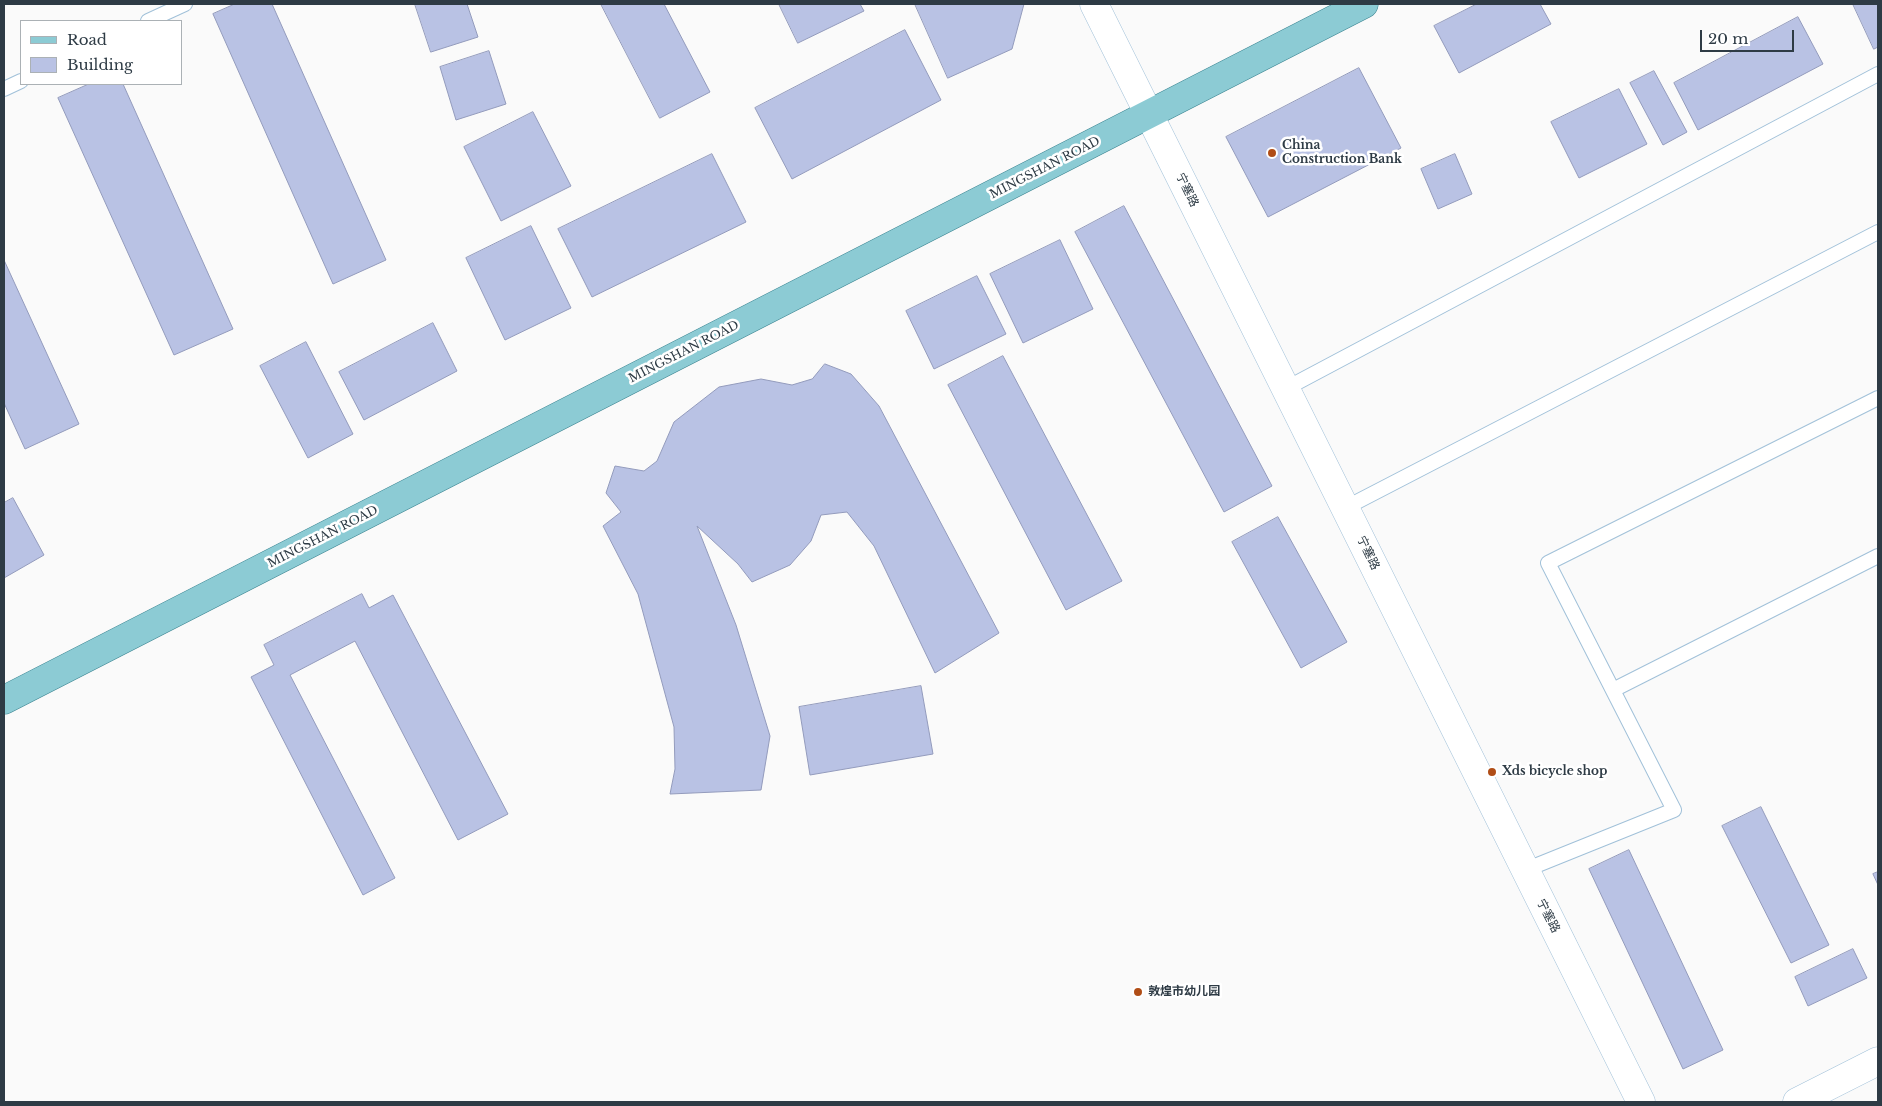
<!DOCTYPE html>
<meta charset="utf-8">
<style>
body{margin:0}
#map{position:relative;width:1882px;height:1106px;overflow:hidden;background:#fafafa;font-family:"Libre Baskerville",serif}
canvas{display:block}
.frame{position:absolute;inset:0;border:5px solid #2e3b45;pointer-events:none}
.legend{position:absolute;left:20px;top:20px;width:162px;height:65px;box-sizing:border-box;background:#fff;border:1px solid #abb1b5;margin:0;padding:6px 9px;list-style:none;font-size:15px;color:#2e3b45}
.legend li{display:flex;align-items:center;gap:10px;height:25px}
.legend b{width:25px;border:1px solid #abb1b5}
.scale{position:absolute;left:1700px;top:30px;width:94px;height:22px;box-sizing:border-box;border:2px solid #2e3b45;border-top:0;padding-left:6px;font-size:15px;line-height:18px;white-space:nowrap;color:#2e3b45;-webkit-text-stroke:4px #fff;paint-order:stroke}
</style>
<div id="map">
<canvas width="1882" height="1106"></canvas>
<div class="frame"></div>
<ul class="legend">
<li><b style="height:6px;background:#8ccbd4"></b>Road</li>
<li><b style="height:14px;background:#b9c2e4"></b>Building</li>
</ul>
<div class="scale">20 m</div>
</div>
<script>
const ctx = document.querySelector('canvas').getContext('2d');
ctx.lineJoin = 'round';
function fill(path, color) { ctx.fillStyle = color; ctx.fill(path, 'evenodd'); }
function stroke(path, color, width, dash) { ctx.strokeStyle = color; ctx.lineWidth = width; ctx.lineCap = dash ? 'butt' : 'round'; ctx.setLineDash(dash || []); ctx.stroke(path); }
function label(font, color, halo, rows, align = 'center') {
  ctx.font = font + ' "Libre Baskerville","Noto Sans SC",serif'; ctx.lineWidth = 5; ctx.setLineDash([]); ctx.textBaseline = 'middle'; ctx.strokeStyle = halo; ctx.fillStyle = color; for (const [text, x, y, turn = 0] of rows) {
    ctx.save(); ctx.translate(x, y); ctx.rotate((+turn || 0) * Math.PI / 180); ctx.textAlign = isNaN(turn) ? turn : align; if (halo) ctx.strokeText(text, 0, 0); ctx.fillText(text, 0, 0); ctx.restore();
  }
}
const building = new Path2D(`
 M235,4H272L386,260L333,284L213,14Z
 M415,4H467L478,37L431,52Z
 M601,4H664L710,92L660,118Z
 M779,4H860L864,11L798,43Z
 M915,4H1024L1012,49L948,78Z
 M1477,4H1540L1551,24L1459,73L1434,26Z
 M1853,4H1878V47L1874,49Z
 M1798,17L1823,64L1698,130L1674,83Z
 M905,30L941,100L792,179L755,108Z
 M489,51L506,104L456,120L440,67Z
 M1359,68L1401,148L1268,217L1226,137Z
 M1654,71L1687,132L1663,145L1630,83Z
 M89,84H123L233,329L174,355L58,98Z
 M1619,89L1647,144L1579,178L1551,122Z
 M533,112L571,186L501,221L464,147Z
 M712,154L746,222L592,297L558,229Z
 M1455,154L1472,194L1438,209L1421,169Z
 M1124,206L1272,486L1224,512L1075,232Z
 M531,226L571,308L505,340L466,258Z
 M1060,240L1093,309L1023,343L990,274Z
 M4,260L79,424L25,449L4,403Z
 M977,276L1006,334L934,369L906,311Z
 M433,323L457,371L364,420L339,372Z
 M306,342L353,434L308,458L260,366Z
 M1003,356L1122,581L1066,610L948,385Z
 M825,364L851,374L879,406L999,633L935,673L874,546L847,512L821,515L811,541L790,565L752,582L738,564L697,526L736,625L770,736L761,790L670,794L675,769L674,727L638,594L603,526L621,512L606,493L615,466L644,471L657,461L674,422L719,387L761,379L792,385L812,379Z
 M13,498L44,555L4,578V503Z
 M1278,517L1347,642L1301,668L1232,542Z
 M362,594L369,608L393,595L508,814L458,840L355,641L290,675L395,878L363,895L251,677L274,665L264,645Z
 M921,686L933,754L810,775L799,707Z
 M1761,807L1829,945L1791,963L1722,826Z
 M1629,850L1723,1050L1683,1069L1589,869Z
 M1878,872V885L1873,874Z
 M1853,949L1867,978L1808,1006L1795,977Z`);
fill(building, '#b9c2e4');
stroke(building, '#939bbc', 1);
const service = new Path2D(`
 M148,21L185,4
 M4,89L21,81
 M1285,389L1878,74
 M1345,508L1878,232
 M1613,690L1878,556
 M1525,870L1674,810L1548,563L1878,398`);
const tertiary = new Path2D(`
 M1094,4L1641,1102`);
const secondary = new Path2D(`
 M1797,1102L1878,1061`);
const primary = new Path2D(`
 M4,700L1364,4`);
stroke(service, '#a1c1d9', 16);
stroke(tertiary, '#a1c1d9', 29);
stroke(secondary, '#a1c1d9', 29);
stroke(primary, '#39828f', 29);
stroke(service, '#fff', 14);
stroke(tertiary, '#fff', 28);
stroke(secondary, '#fff', 28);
stroke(primary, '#8ccbd4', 28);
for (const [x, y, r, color] of [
 [1272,153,5,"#b04d16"],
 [1492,772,5,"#b04d16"],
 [1138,992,5,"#b04d16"]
]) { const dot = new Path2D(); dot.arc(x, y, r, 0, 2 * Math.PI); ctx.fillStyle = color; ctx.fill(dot); stroke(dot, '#fff', 2); }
label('bold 12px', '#2e3b45', '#fff', [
 ["China",1282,146],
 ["Construction Bank",1282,160],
 ["Xds bicycle shop",1502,772],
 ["敦煌市幼儿园",1148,992]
], 'left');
label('12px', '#2e3b45', '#fff', [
 ["MINGSHAN ROAD",1045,168,-27],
 ["宁塞路",1187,190,64],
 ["MINGSHAN ROAD",684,352,-27],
 ["MINGSHAN ROAD",323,537,-27],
 ["宁塞路",1368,553,64],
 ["宁塞路",1548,916,63]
]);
</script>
